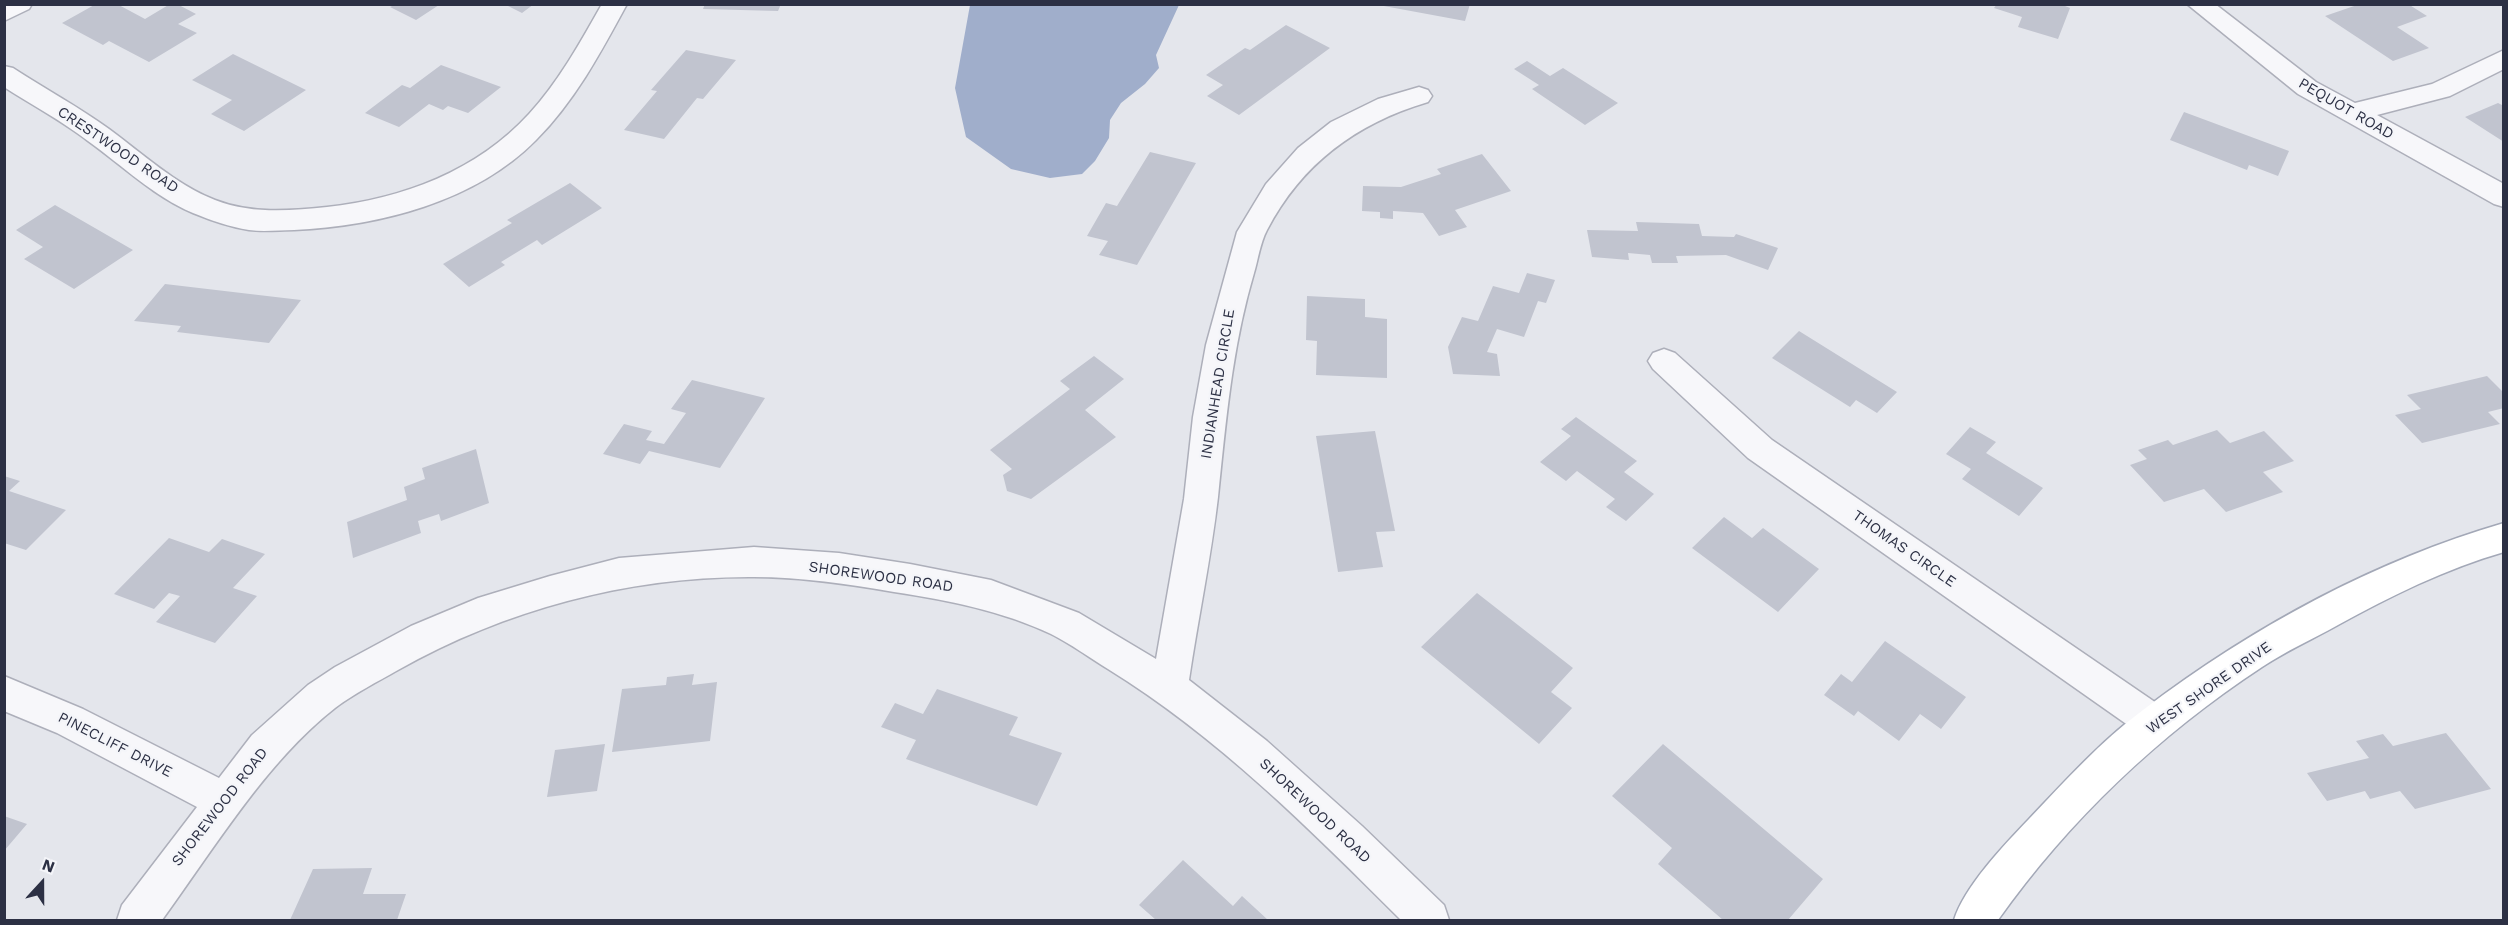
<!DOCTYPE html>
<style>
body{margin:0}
#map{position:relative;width:2508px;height:925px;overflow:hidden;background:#e4e6ec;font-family:"Work Sans",sans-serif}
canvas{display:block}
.frame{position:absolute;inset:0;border:6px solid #2c3044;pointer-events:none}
.north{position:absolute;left:12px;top:853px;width:60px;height:60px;-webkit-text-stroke:4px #f4f5f9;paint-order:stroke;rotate:21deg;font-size:16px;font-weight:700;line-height:24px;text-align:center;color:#2c3044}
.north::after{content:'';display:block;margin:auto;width:21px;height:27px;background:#2c3044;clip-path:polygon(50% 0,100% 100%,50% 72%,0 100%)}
</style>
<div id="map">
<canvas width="2508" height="925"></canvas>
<div class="frame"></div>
<div class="north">N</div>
</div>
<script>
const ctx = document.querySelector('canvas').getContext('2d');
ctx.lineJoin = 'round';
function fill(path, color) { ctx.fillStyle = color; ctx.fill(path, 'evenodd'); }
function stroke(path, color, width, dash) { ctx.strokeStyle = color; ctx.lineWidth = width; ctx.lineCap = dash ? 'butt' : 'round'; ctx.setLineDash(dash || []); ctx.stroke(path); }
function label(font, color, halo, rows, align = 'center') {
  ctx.font = font + ' "Work Sans",sans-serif'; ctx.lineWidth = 4.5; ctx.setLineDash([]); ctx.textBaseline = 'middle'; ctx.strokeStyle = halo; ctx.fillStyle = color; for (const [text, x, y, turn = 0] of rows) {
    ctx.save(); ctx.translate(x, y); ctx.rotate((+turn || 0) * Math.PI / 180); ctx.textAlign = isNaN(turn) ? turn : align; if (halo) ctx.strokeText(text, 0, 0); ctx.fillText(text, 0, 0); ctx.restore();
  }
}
fill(new Path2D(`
 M970,5V4L1179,5L1156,55L1159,68L1145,84L1121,103L1110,120L1109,138L1095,161L1082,174L1050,178L1011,169L966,137L955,88Z`), '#a0aecb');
fill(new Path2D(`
 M96,4H117L145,19L170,4H177L196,14L178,24L197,33L149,62L109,41L103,45L62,23Z
 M504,4H534L522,13Z
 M705,4H781L778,11L703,9Z
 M1373,4H1470L1465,21Z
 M1997,4H2060L2070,8L2058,39L2018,27L2022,17L1994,8Z
 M2360,4H2408L2427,16L2397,27L2429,48L2393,61L2325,16Z
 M394,5H439L416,20L390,7Z
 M1286,25L1330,48L1239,115L1207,96L1223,85L1206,75L1245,48L1250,50Z
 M686,50L736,60L703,99L697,98L664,139L624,130L657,91L651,90Z
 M233,54L306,90L244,131L211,114L232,100L192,80Z
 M1527,61L1550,76L1563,68L1618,103L1585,125L1532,89L1539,85L1514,69Z
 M441,65L501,87L468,113L448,106L443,110L429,104L399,127L365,113L402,85L410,88Z
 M2498,103L2504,106V142L2465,117Z
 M2184,112L2289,151L2278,176L2249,165L2247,170L2170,140Z
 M1150,152L1196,163L1137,265L1099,255L1108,241L1087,236L1106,203L1117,206Z
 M1482,154L1511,191L1455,210L1467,227L1439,236L1423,213L1393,211V219L1380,218V212L1362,211L1363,186L1401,187L1441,174L1437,169Z
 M570,183L602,208L542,245L537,240L501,262L505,265L469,287L443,264L512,223L507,220Z
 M55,205L133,250L74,289L24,259L43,247L16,230Z
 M1636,222L1699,224L1702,236L1734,237L1736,234L1778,248L1768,270L1726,255L1676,256L1678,263H1652L1650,255L1628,253L1629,260L1592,257L1587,230L1638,231Z
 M1527,273L1555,280L1546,303L1538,301L1524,337L1497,329L1487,352L1497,354L1500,376L1453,374L1448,347L1462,317L1478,321L1493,286L1519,293Z
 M165,284L301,300L269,343L177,332L181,326L134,321Z
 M1307,296L1365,299V317L1387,319V378L1316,375L1317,341L1306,340Z
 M1799,331L1897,392L1877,413L1856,400L1850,407L1772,358Z
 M1094,356L1124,379L1085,410L1116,437L1031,499L1007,491L1003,475L1012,469L990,450L1070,389L1060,381Z
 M2487,376L2504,393V408L2488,412L2500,424L2422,443L2395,415L2421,409L2407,395Z
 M692,380L765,398L720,468L649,451L640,464L603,454L624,424L652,431L646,440L664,444L686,413L671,409Z
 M1576,417L1637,461L1624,472L1654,494L1626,521L1606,507L1615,499L1577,471L1566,481L1540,462L1571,436L1561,429Z
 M1970,427L1996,442L1986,453L2043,488L2019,516L1962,479L1971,469L1946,454Z
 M2217,430L2230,443L2264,431L2294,461L2263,472L2283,492L2226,512L2204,489L2164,502L2130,465L2147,459L2138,450L2168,440L2173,445Z
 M1375,431L1395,531L1376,532L1383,567L1338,572L1316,436Z
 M476,449L489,503L441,521L439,514L418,521L421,533L353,558L347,522L407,500L404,487L425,479L422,468Z
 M4,476L20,481L9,491L66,510L26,550L4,543Z
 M1724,517L1752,538L1763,528L1819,569L1778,612L1692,548Z
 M169,538L209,552L222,539L265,554L233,588L257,596L215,643L156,622L180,596L169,593L154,609L114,594Z
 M1477,593L1573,668L1551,692L1572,708L1539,744L1421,647Z
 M1885,641L1966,697L1941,729L1920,714L1899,741L1858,711L1854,716L1824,695L1841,674L1852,682Z
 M694,674L692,685L717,682L710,741L612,752L622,689L666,685L667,677Z
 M937,689L1018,717L1009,735L1062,753L1037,806L906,759L916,740L881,727L895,703L923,714Z
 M2446,733L2491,789L2415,809L2400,791L2370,799L2365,791L2327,801L2307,773L2369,758L2356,741L2383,734L2393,746Z
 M605,744L597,791L547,797L555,750Z
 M1663,744L1823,879L1788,920H1723L1658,864L1672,848L1612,796Z
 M4,816L27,824L4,851Z
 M1183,860L1233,906L1242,896L1268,920H1156L1139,905Z
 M372,868L363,894H406L397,920H290L313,869Z`), '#c1c4cf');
const minor = new Path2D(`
 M4,4H32L29,9L4,21Z
 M602,4H627C601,52 575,101 536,140C475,202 379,226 294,230C280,230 264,232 249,230C230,227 210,220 193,213C153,196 123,166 88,141C62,121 32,105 4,87V66L13,68C45,89 79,107 109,129C143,154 175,184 215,200C251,214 289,211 327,207C402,199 477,171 529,114C559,81 580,43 602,4Z
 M2187,4H2215L2316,82L2355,103L2432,84L2504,50V69L2450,96L2377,115L2504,184V207L2494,204L2298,94Z
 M1419,87L1428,90L1432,96L1428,102C1357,123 1302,163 1267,230C1260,243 1258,260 1254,273C1232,347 1226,421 1218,497C1211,558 1198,619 1189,680L1267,741L1362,826L1444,905L1449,920H1401C1310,829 1218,737 1108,669C1090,658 1071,644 1051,634C1002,611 948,600 894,592C848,584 801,577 754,577C630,576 506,609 398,670C377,682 355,693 335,708C266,762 213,850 162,920H117L122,905L197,807L57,733L4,711V676L83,709L219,778L252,735L308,685L335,667L411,626L478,598L550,576L619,558L754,547L839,553L910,564L991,580L1079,613L1156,659L1184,499L1193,417L1206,345L1237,232L1266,184L1298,148L1331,122L1378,99Z
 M1664,349L1675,353L1772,440L2168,711L2174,723L2168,735L2155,740L2142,735L1748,458L1653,369L1648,361L1653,353Z`);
const major = new Path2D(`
 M2504,523V552C2445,569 2391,596 2338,625C2313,639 2286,651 2262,667C2160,734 2069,820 1998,920H1954C1964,887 2004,845 2029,819C2065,781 2101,741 2143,710C2251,628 2374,561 2504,523Z`);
stroke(minor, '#adafba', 3);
stroke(major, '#a3a8b7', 3);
fill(minor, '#f7f7fa');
fill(major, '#fff');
label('15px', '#2c3044', '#f4f5f9', [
 ["PEQUOT ROAD",2346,109,30],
 ["CRESTWOOD ROAD",118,150,34],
 ["INDIANHEAD CIRCLE",1218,384,-81],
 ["THOMAS CIRCLE",1904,549,35],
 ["SHOREWOOD ROAD",881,577,8],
 ["WEST SHORE DRIVE",2209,688,-35],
 ["PINECLIFF DRIVE",115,745,27],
 ["SHOREWOOD ROAD",220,807,-52],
 ["SHOREWOOD ROAD",1315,811,43]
]);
</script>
